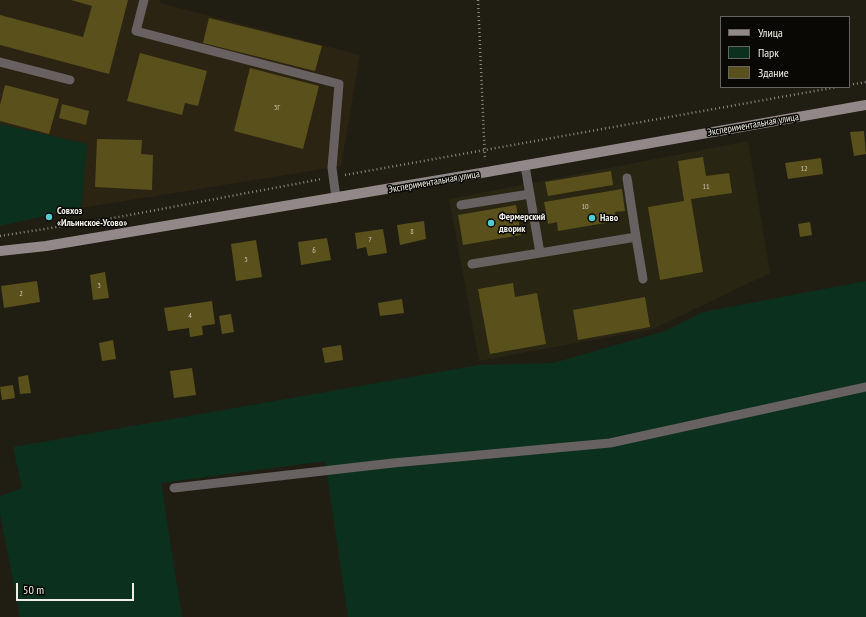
<!DOCTYPE html>
<meta charset="utf-8">
<style>
body{margin:0}
#map{position:relative;width:866px;height:617px;overflow:hidden;background:#201e13;font-family:"PT Sans Narrow",sans-serif}
canvas{display:block}
.legend{position:absolute;left:720px;top:16px;width:130px;height:72px;box-sizing:border-box;background:#090804;border:1px solid #65645e;margin:0;padding:5px 7px;list-style:none;font-size:12px;color:#efeee6}
.legend li{display:flex;align-items:center;gap:8px;height:20px}
.legend b{width:20px;border:1px solid #65645e}
.scale{position:absolute;left:16px;top:583px;width:118px;height:18px;box-sizing:border-box;border:2px solid #efeee6;border-top:0;padding-left:5px;font-size:12px;line-height:14px;white-space:nowrap;color:#efeee6;-webkit-text-stroke:3px #090804;paint-order:stroke}
</style>
<div id="map">
<canvas width="866" height="617"></canvas>
<ul class="legend">
<li><b style="height:5px;background:#938889"></b>Улица</li>
<li><b style="height:11px;background:#0c301e"></b>Парк</li>
<li><b style="height:11px;background:#5a501b"></b>Здание</li>
</ul>
<div class="scale">50 m</div>
</div>
<script>
const ctx = document.querySelector('canvas').getContext('2d');
ctx.lineJoin = 'round';
function fill(path, color) { ctx.fillStyle = color; ctx.fill(path, 'evenodd'); }
function stroke(path, color, width, dash) { ctx.strokeStyle = color; ctx.lineWidth = width; ctx.lineCap = dash ? 'butt' : 'round'; ctx.setLineDash(dash || []); ctx.stroke(path); }
function label(font, color, halo, rows, align = 'center') {
  ctx.font = font + ' "PT Sans Narrow",sans-serif'; ctx.lineWidth = 3; ctx.setLineDash([]); ctx.textBaseline = 'middle'; ctx.strokeStyle = halo; ctx.fillStyle = color; for (const [text, x, y, turn = 0] of rows) {
    ctx.save(); ctx.translate(x, y); ctx.rotate((+turn || 0) * Math.PI / 180); ctx.textAlign = isNaN(turn) ? turn : align; if (halo) ctx.strokeText(text, 0, 0); ctx.fillText(text, 0, 0); ctx.restore();
  }
}
fill(new Path2D(`
 M748,141L770,273L653,329L479,361L449,199Z`), '#282513');
fill(new Path2D(`
 M0,0H160V3L360,55L341,166L81,208L86,144L0,124Z`), '#2c2413');
fill(new Path2D(`
 M0,124L87,144L81,208L0,226Z
 M866,281V617H348L325,461L161,483L182,617H20L0,514V496L22,488L13,447L479,365L553,363L665,331L703,312Z`), '#0c301e');
fill(new Path2D(`
 M71,0H128L109,74L0,45V15L83,37L92,6Z
 M209,18L322,46L315,71L203,43Z
 M140,53L207,71L198,106L185,103L182,115L127,101Z
 M250,68L319,86L303,149L234,131Z
 M5,85L59,99L49,134L0,121V105Z
 M62,104L89,111L86,125L59,118Z
 M864,131L866,154L854,156L850,132Z
 M97,139L142,140L141,154L153,155L152,190L95,187Z
 M703,157L706,176L729,173L732,193L691,199L703,272L660,280L648,207L684,201L678,161Z
 M821,158L823,174L788,179L785,163Z
 M611,171L613,185L548,196L545,182Z
 M622,189L625,211L615,212L617,221L558,231L557,222L548,224L544,202Z
 M516,205L521,235L463,245L458,215Z
 M424,221L426,239L400,245L397,225Z
 M810,222L812,235L800,237L798,224Z
 M383,229L387,253L368,256L366,247L357,249L355,233Z
 M327,238L331,260L301,265L298,242Z
 M256,240L262,277L236,281L231,244Z
 M105,272L109,298L93,300L90,275Z
 M37,281L40,302L4,308L1,286Z
 M513,283L515,297L537,293L546,344L490,354L478,289Z
 M645,297L650,327L578,340L573,310Z
 M402,299L404,313L380,316L378,303Z
 M212,301L215,324L202,326L203,335L190,337L189,328L168,331L164,308Z
 M231,314L234,332L222,334L219,316Z
 M113,340L116,359L102,361L99,343Z
 M341,345L343,360L325,363L322,348Z
 M192,368L196,395L174,398L170,371Z
 M28,375L31,393L20,394L18,377Z
 M13,385L15,398L2,400L0,387Z`), '#5a501b');
stroke(new Path2D(`
 M478,0L485,160
 M849,85L866,82
 M345,175L837,87
 M0,236L108,219L322,179`), '#8b8a80', 2.5, [1, 3]);
stroke(new Path2D(`
 M144,0L136,31L339,84L332,168L336,198
 M0,62L70,80
 M525,166L540,253L636,237L627,178
 M461,205L530,194
 M636,237L643,279
 M472,264L540,253
 M174,488L393,463L610,443L866,387`), '#686162', 9);
stroke(new Path2D(`
 M0,251L46,246L487,172L866,105`), '#938889', 10);
for (const [x, y, r, color] of [
 [49,217,4,"#51ccd2"],
 [592,218,4,"#51ccd2"],
 [491,223,4,"#51ccd2"]
]) { const dot = new Path2D(); dot.arc(x, y, r, 0, 2 * Math.PI); ctx.fillStyle = color; ctx.fill(dot); stroke(dot, '#090804', 1.5); }
label('8px', '#cac6b3', null, [
 ["3Г",277,108],
 ["12",804,169],
 ["11",706,187],
 ["10",585,207],
 ["8",412,232],
 ["7",370,240],
 ["6",314,251],
 ["5",246,260],
 ["3",99,286],
 ["2",21,294],
 ["4",190,316]
]);
label('10px', '#efeee6', '#090804', [
 ["Экспериментальная улица",753,125,-10],
 ["Экспериментальная улица",434,182,-10]
]);
label('bold 10px', '#efeee6', '#090804', [
 ["Совхоз",57,211],
 ["«Ильинское-Усово»",57,223],
 ["Фермерский",499,217],
 ["дворик",499,229],
 ["Наво",600,218]
], 'left');
</script>
